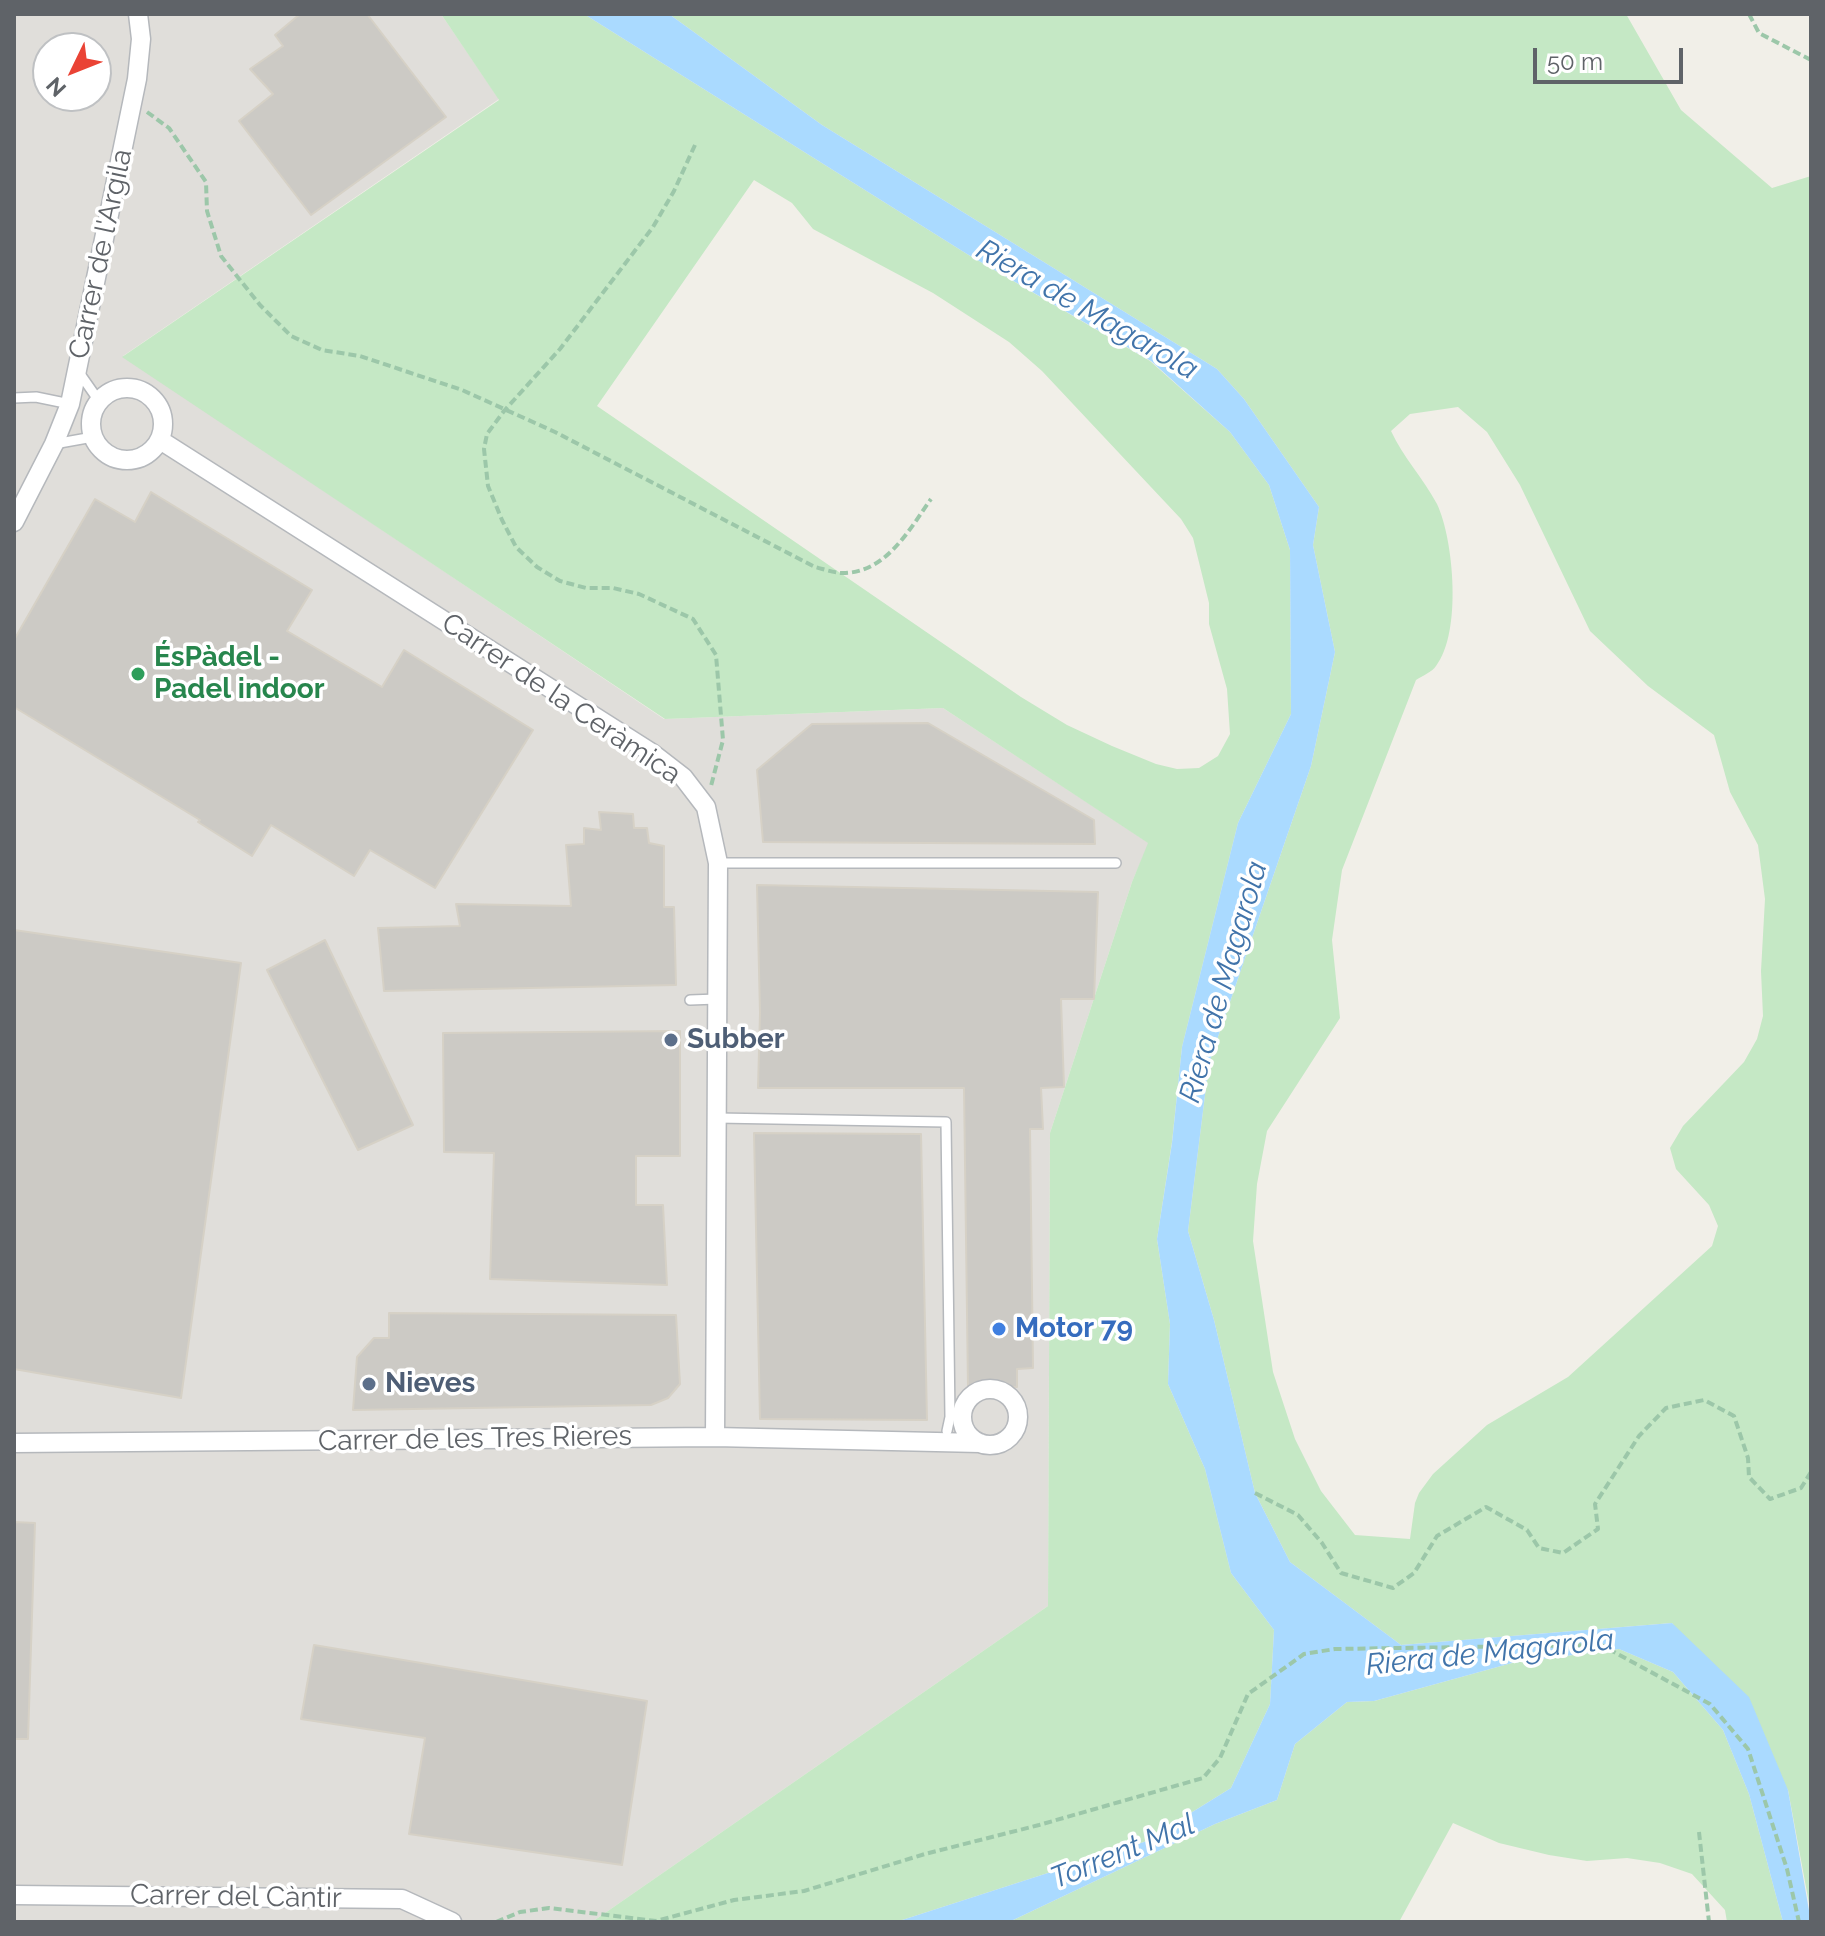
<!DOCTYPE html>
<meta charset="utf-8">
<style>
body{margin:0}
#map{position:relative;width:1825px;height:1936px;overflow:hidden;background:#f1efe8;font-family:Raleway,sans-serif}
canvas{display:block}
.frame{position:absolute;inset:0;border:16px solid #5f6368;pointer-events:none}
.north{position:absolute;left:32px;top:32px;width:80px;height:80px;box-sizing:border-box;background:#fff;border:2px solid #bfc1c3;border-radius:50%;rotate:227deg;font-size:22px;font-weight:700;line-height:32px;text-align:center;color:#5f6368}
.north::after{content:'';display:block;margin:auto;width:28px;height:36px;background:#ea4335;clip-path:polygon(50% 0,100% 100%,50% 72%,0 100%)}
.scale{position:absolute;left:1533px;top:48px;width:150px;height:36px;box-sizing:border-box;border:4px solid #5f6368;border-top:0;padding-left:10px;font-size:24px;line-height:28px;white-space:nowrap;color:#5f6368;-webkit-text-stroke:6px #fff;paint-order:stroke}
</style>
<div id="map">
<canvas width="1825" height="1936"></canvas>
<div class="frame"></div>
<div class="north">N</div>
<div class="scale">50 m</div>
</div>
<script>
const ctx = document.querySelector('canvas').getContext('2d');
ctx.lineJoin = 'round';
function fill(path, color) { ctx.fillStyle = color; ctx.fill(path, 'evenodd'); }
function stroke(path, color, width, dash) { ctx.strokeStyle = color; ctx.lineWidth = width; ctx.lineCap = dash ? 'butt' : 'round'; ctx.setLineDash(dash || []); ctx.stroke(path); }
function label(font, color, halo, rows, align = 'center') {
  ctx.font = font + ' Raleway,sans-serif'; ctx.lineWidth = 7; ctx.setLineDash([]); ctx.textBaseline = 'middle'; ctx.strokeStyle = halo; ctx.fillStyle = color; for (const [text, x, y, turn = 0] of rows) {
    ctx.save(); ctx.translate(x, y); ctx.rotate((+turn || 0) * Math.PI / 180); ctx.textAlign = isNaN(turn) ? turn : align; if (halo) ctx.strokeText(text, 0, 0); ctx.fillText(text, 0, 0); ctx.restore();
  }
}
fill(new Path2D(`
 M14,14H441L499,99L123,356L664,719L943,708L1149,843L1132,882L1050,1133L1048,1606L592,1922H14ZM48,48H96V96H48Z`), '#e0deda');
fill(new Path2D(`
 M441,14H584L967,254L1150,361L1230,432L1269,485L1290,550L1291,714L1238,823L1182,1047L1172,1142L1157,1239L1170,1324L1168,1384L1205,1469L1231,1573L1274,1630L1270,1704L1231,1788L1144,1842L896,1922H592L1048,1606L1050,1133L1132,882L1148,843L943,708L665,719L122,357L499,100ZM754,180L792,203L813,229L933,293L1009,342L1042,371L1181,519L1193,538L1209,603V624L1227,689L1230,734L1218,756L1199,768L1177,769L1156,764L1112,746L1067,725L1021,697L597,406Z
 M669,14H1626L1681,110L1772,188L1811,176V1914L1788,1790L1672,1623L1401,1645L1290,1562L1255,1493L1214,1320L1188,1231L1209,1063L1311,766L1335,652L1313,545L1319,507L1244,399L1217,369L822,125ZM1458,407L1487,432L1520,485L1590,631L1648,686L1714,735L1730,792L1758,845L1765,899L1761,971L1763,1016L1757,1039L1744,1062L1683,1126L1670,1148L1676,1169L1709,1205L1718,1226L1712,1246L1568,1377L1487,1425L1433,1474L1419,1493L1415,1503L1410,1539L1355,1535L1321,1491L1295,1439L1273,1372L1253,1241L1257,1184L1267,1131L1340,1018L1332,940L1342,870L1416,680C1422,676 1432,672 1436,666C1462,633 1454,540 1437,504C1423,478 1403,457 1391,431L1410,414Z
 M1619,1649L1673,1672L1723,1730L1749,1794L1783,1922H1727L1725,1910L1692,1874L1660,1863L1627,1858L1587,1861L1549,1855L1499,1843L1453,1823L1399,1922H1009L1215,1824L1277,1800L1295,1744L1347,1702L1374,1701L1512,1663Z`), '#c5e8c5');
fill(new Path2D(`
 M584,14H669L822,125L1217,369L1244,399L1319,507L1313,545L1335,652L1311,766L1209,1063L1188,1231L1214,1320L1255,1493L1290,1562L1401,1645L1672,1623L1749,1697L1788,1790L1811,1922H1783L1749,1794L1723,1730L1673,1672L1619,1649L1512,1663L1374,1701L1347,1702L1295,1744L1277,1800L1215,1824L1009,1922H896L1144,1842L1231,1788L1270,1704L1274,1630L1231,1573L1205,1469L1168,1384L1170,1324L1157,1239L1172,1143L1182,1047L1238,823L1291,714L1290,550L1269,485L1230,432L1151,361L967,254Z`), '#aadaff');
const building = new Path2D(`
 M300,14H367L446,117L311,215L239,121L273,94L250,69L283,46L275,35Z
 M151,492L312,590L287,631L382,687L404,650L533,730L435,888L370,850L354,876L271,825L252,856L198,822L200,820L14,707V640L95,499L135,522Z
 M928,723L1094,820L1095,844L763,842L757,770L812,724Z
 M599,812L633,814L634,828H647L649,843L664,846V907H674L676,985L384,991L378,928L460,926L456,904L571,906L566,845L584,844V828L601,830Z
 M757,885L1098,892L1094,999H1061L1064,1087L1041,1088L1043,1129H1030L1033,1368L1017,1369V1387L968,1388L964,1088H758L760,1013Z
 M14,930L241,963L181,1398L14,1369Z
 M325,940L413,1125L358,1150L267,970Z
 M680,1031V1156H636V1205H663L667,1285L490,1279L494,1153L444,1152L443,1033Z
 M754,1133L921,1134L927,1420L760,1419Z
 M389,1313L676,1315L680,1384L668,1398L651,1405L353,1410L357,1357L374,1338H389Z
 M14,1522L35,1523L28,1739H14Z
 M314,1645L647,1701L622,1865L409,1834L425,1738L301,1719Z`);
fill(building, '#cccac5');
stroke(building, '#d6d1c6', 2);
const lane = new Path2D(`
 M78,371L99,401
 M14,398L36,397L70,404
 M54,444L93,437
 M718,863H1116
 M690,1000L717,999
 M717,1118L946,1122L950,1417L947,1431`);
const street = new Path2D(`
 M91 424a36 36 0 1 1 72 0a36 36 0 1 1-72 0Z
 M160,440L652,753L683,777L706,807L718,863L715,1437
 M14,522L54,444L70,404L137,79L141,39L138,14
 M962 1417a28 28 0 1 1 56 0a28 28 0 1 1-56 0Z
 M14,1443L715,1437L980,1443
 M14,1895L402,1899L452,1922`);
stroke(lane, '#b5b8bc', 12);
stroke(street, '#b5b8bc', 21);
stroke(new Path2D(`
 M1749,14L1759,33L1811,60
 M147,112L169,128L206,182L207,211L221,256L260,305L291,336L322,350L360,356L462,390L555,432L815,567C823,569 832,572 840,573C885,575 909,530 931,499
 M695,145L674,191L653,227L560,349L504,411L487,434L484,449L488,486L502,520L516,547L537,567L560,581L586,588H613L639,594L693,619L716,655L723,740L711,786
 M1255,1493L1298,1515L1322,1543L1341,1573L1393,1588L1414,1573L1437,1536L1486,1507L1527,1530L1539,1548L1563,1553L1598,1529L1595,1504L1639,1436L1666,1408L1704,1400L1734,1416L1748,1458L1749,1477L1770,1499L1801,1488L1811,1472
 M1699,1832L1709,1922
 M496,1922L520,1912L549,1908L656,1921L734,1900L804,1891L925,1854L1039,1825L1203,1778L1220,1758L1248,1694L1304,1654L1335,1649L1601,1645L1710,1704L1748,1749L1787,1869L1799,1922`), '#9cc7a9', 4, [8, 4]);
stroke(lane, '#fff', 9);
stroke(street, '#fff', 18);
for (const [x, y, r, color] of [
 [138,674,8,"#2e9e5b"],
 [671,1040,8,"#5c6f8a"],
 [999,1329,8,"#3f7fe0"],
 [369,1384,8,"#5c6f8a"]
]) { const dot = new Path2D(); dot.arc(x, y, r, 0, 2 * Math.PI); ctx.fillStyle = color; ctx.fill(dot); stroke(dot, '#fff', 3); }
label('28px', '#5f6368', '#fff', [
 ["Carrer de l'Argila",101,254,-78],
 ["Carrer de la Ceràmica",561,699,34],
 ["Carrer de les Tres Rieres",475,1439,-1],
 ["Carrer del Càntir",236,1897,1]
]);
label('bold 28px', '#27864d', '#fff', [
 ["ÉsPàdel -",154,658],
 ["Padel indoor",154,690]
], 'left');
label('bold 28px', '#4e5e75', '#fff', [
 ["Subber",687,1040],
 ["Nieves",385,1384]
], 'left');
label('bold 28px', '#366cbe', '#fff', [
 ["Motor 79",1015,1329]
], 'left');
label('italic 30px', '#4174aa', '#fff', [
 ["Riera de Magarola",1087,310,30],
 ["Riera de Magarola",1224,982,-74],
 ["Riera de Magarola",1490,1653,-6],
 ["Torrent Mal",1123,1852,-22]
]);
</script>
